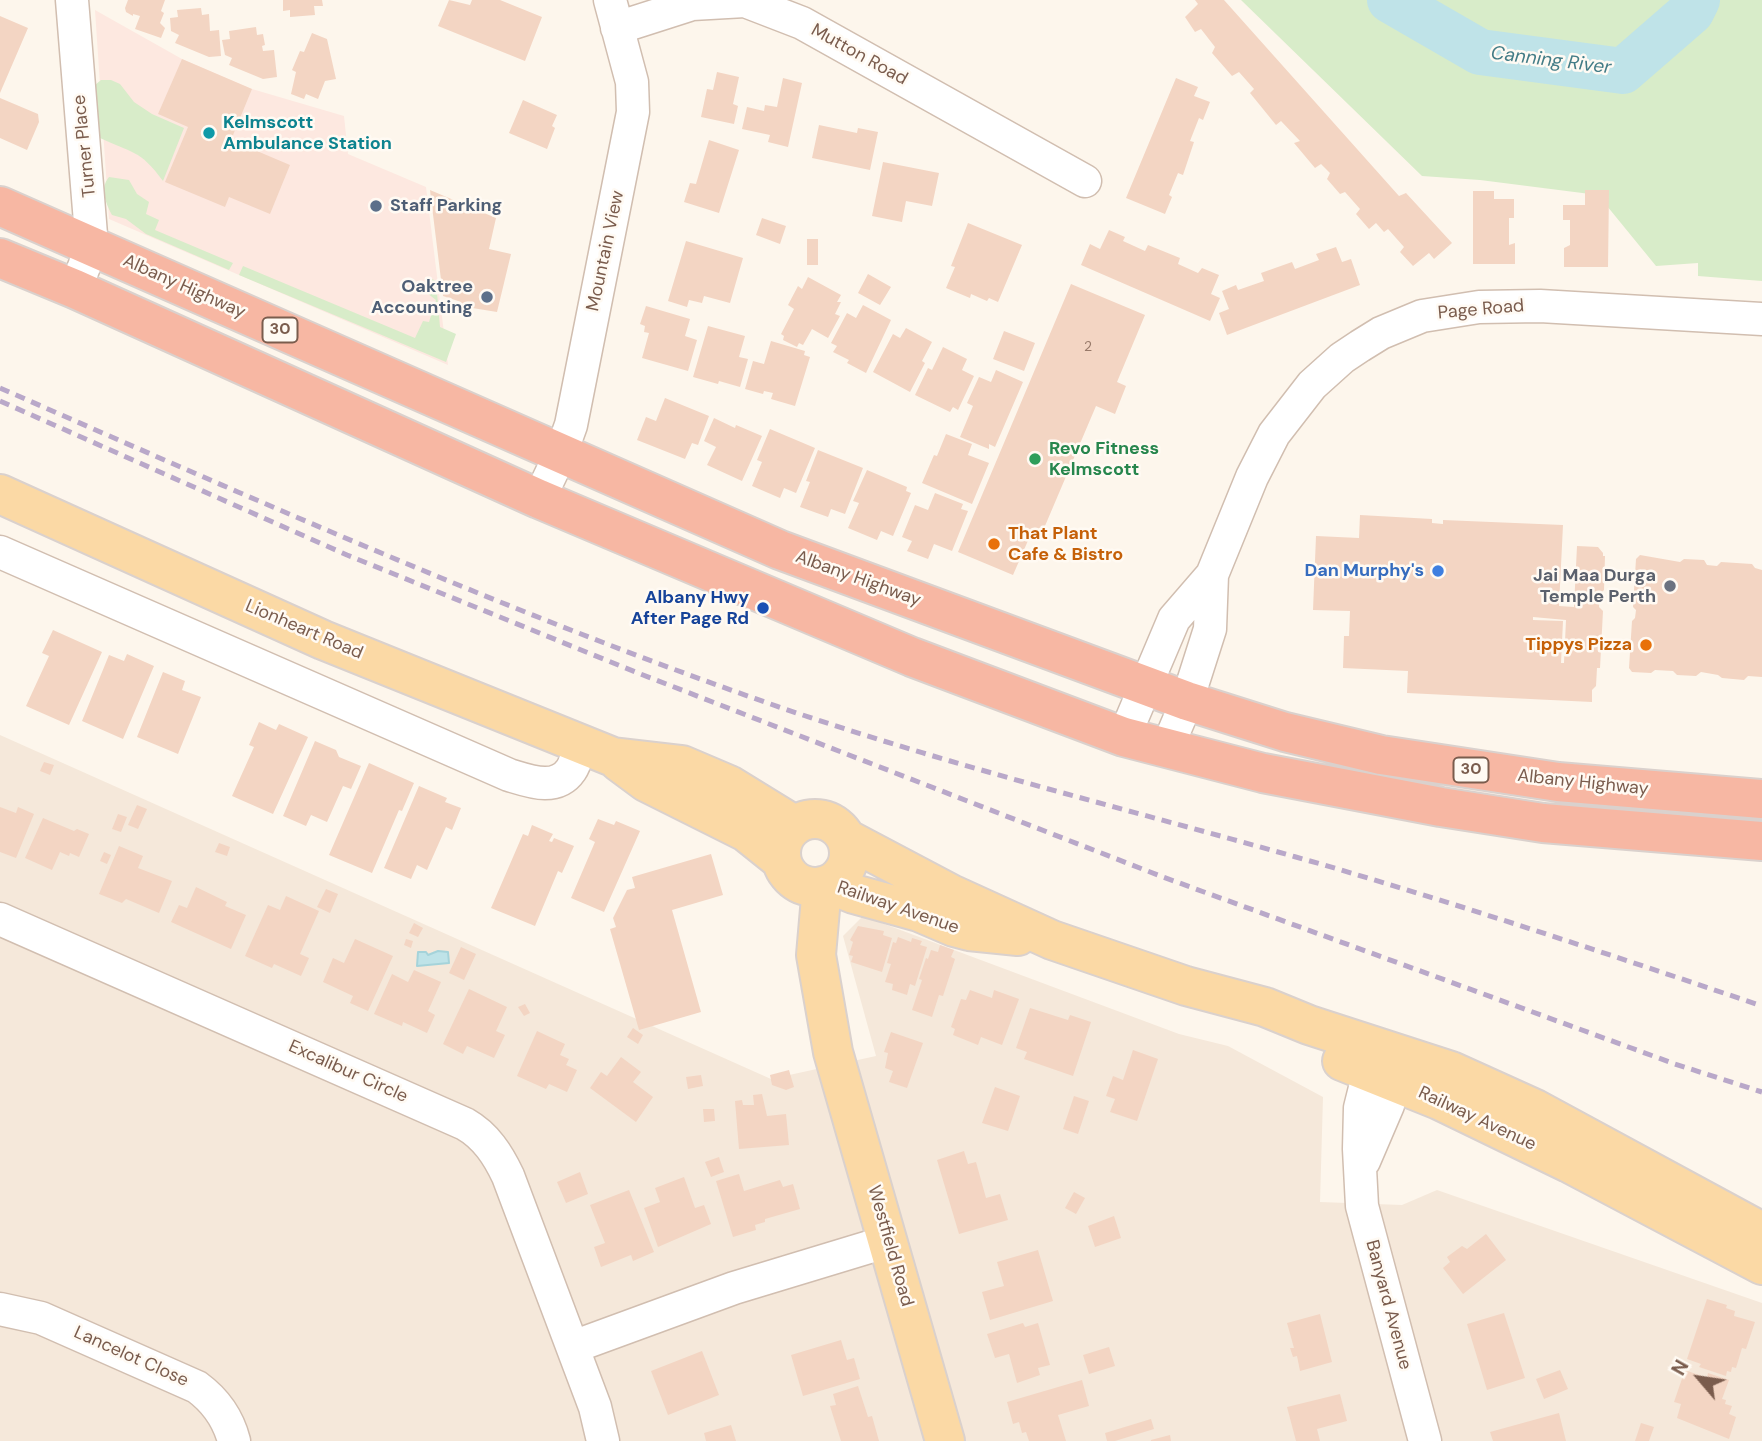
<!DOCTYPE html>
<style>
body{margin:0}
#map{position:relative;width:1762px;height:1441px;overflow:hidden;background:#fdf6ec;font-family:"DM Sans",sans-serif}
canvas{display:block}
.north{position:absolute;left:1664px;top:1343px;width:70px;height:70px;-webkit-text-stroke:5px #fffaf3;paint-order:stroke;rotate:299deg;font-size:19px;font-weight:700;line-height:28px;text-align:center;color:#7a5c4d}
.north::after{content:'';display:block;margin:auto;width:24px;height:32px;background:#7a5c4d;clip-path:polygon(50% 0,100% 100%,50% 72%,0 100%)}
</style>
<div id="map">
<canvas width="1762" height="1441"></canvas>
<div class="north">N</div>
</div>
<script>
const ctx = document.querySelector('canvas').getContext('2d');
ctx.lineJoin = 'round';
function fill(path, color) { ctx.fillStyle = color; ctx.fill(path, 'evenodd'); }
function stroke(path, color, width, dash) { ctx.strokeStyle = color; ctx.lineWidth = width; ctx.lineCap = dash ? 'butt' : 'round'; ctx.setLineDash(dash || []); ctx.stroke(path); }
function label(font, color, halo, rows, align = 'center') {
  ctx.font = font + ' "DM Sans",sans-serif'; ctx.lineWidth = 5; ctx.setLineDash([]); ctx.textBaseline = 'middle'; ctx.strokeStyle = halo; ctx.fillStyle = color; for (const [text, x, y, turn = 0] of rows) {
    ctx.save(); ctx.translate(x, y); ctx.rotate((+turn || 0) * Math.PI / 180); ctx.textAlign = isNaN(turn) ? turn : align; if (halo) ctx.strokeText(text, 0, 0); ctx.fillText(text, 0, 0); ctx.restore();
  }
}
fill(new Path2D(`
 M0,735L771,1079L876,1056L843,936L863,916L1179,1034L1228,1046L1323,1097L1320,1202L1402,1205L1437,1190L1762,1303V1441H0Z`), '#f5e8da');
fill(new Path2D(`
 M95,10L182,59L252,89L344,116L348,154L426,187L448,365L109,219Z`), '#fde8e0');
fill(new Path2D(`
 M1241,0H1762V281L1698,276V263L1656,266L1598,195L1480,180L1422,176Z
 M101,80H111L120,84L134,102L152,114L184,128L163,181C140,149 131,153 100,138L95,85Z
 M109,177L129,180L137,194L149,202L146,214L159,220L155,230L233,263L229,270L146,234L126,219L112,215C106,203 99,189 109,177Z
 M243,266L415,338L423,321L429,322L436,300L427,293L432,279L436,281L440,327L456,334L446,362L239,275Z`), '#d8ecc9');
const water = new Path2D(`
 M438,951L448,952L449,963L417,966L418,952H426L428,955Z`);
fill(water, '#bfe3e8');
stroke(water, '#a5d3da', 2);
stroke(new Path2D(`
 M1390,0L1480,52L1623,71L1691,12L1697,0`), '#bfe3e8', 46);
fill(new Path2D(`
 M128,0H165L161,11L164,13L160,23L165,28L161,38L135,29L140,16L133,14V16L126,12L125,8Z
 M283,0H322L323,6H314L315,15L290,17V10L283,11Z
 M449,0L470,5L472,0H500L542,17L525,61L438,26Z
 M1195,0H1224L1399,196L1406,193L1452,243L1434,259L1429,253L1413,266L1400,252L1404,247L1388,229L1384,232L1376,223L1369,229L1356,214L1360,209L1345,192L1340,194L1327,179L1330,173L1321,164L1315,168L1294,143L1300,141L1281,121L1276,125L1250,93L1254,89L1239,72L1232,76L1212,53L1215,47L1201,29L1195,32L1185,17L1198,4Z
 M201,8L202,15L209,14L210,31L219,30L221,56L209,57L175,43L179,35L171,31L170,18L178,17L177,10Z
 M0,16L28,28L0,93Z
 M256,27L257,35L263,34L265,45L262,46L263,51L274,50L277,77L263,79L229,65L232,58L225,55L222,40L230,39L229,31Z
 M312,33L327,39L336,79L325,81L318,99L306,94L304,99L291,94L296,72L292,70L300,51L304,52Z
 M182,59L252,89L231,140L290,165L270,214L229,197L225,207L165,182L188,127L158,114Z
 M717,72L739,77L733,104L738,106L734,124L701,117L707,89L713,90Z
 M783,78L802,83L788,147L768,142L770,135L742,129L747,107L764,111L765,105L777,107Z
 M1176,78L1198,87L1194,96L1210,102L1203,120L1199,118L1190,141L1194,142L1183,175L1178,173L1169,195L1172,197L1165,214L1126,198Z
 M0,98L38,114L39,122L27,150L0,138Z
 M523,100L557,115L552,126L555,128L547,149L509,133Z
 M819,125L857,133L858,128L878,132L870,170L812,158Z
 M709,140L739,150L719,213L684,202L690,183L696,184Z
 M883,162L939,173L932,206L906,201L902,222L872,216Z
 M430,190L496,218L489,249L511,254L497,312L460,306L461,302L443,296Z
 M1585,190H1609L1608,267H1564V248L1570,245V220H1563V205H1585Z
 M1473,191H1494V199H1514V218H1509V245L1515,243V264H1473Z
 M762,218L786,226L780,244L756,235Z
 M968,223L1022,245L998,302L989,298L987,301L971,294L970,298L946,288L955,267L951,266Z
 M1109,230L1125,237L1123,241L1145,251L1148,245L1180,258L1178,264L1198,273L1202,268L1219,275L1211,294L1220,298L1210,321L1081,265L1090,244L1100,249Z
 M807,239H818V265H807Z
 M686,241L743,258L730,303L704,296L702,303L689,300L687,307L668,301Z
 M1336,247L1342,262L1351,259L1360,285L1227,335L1219,313L1229,309L1222,291L1236,285L1238,290L1264,281L1261,273L1292,262L1295,269L1319,260L1316,254Z
 M868,274L891,287L880,305L858,293Z
 M808,277L841,295L837,302H841L835,314L840,316L828,338L812,329L803,345L799,343L797,347L783,340L784,336L781,334L794,309L788,305L798,286L802,289Z
 M1071,284L1145,315L1117,382L1126,386L1115,414L1096,406L1039,540L1030,536L1013,575L958,552Z
 M863,305L891,320L866,373L847,363L849,360L833,352L837,346L831,343L847,313L856,318Z
 M646,306L690,319L685,336L697,340L688,371L642,358L649,333L644,332L645,326L640,324Z
 M708,326L745,336L739,357L748,359L740,387L719,381L718,384L693,377Z
 M906,328L932,342L922,361L925,363L910,392L873,372L893,334L900,338Z
 M1004,331L1035,343L1024,371L993,359Z
 M771,341L805,351L804,355L810,357L795,406L771,399L773,393L764,391L763,394L745,389L753,361L764,364Z
 M943,347L967,359L962,370L974,376L958,410L953,407L950,412L915,395L928,368L932,370Z
 M996,370L1023,382L995,447L989,444V449L960,437L973,406L967,403L979,377L991,382Z
 M665,398L709,416L698,445L692,443L685,459L637,440L646,417L656,421Z
 M714,418L735,428L736,425L762,436L742,481L707,465L716,447L704,441Z
 M770,429L815,448L796,493L784,488L780,498L752,486L762,462L757,460Z
 M946,434L972,444L968,455L989,463L972,504L922,483L934,455L937,456Z
 M818,450L863,468L845,514L831,509L828,517L800,507L810,482L806,481Z
 M867,470L907,487L906,491L911,493L893,536L881,531L877,540L848,528L859,503L853,501Z
 M935,493L963,504L961,509L968,511L952,551L934,544L928,559L907,551L912,541L902,537L915,505L928,510Z
 M1360,515L1432,519V523L1443,524V520L1563,525L1559,606L1574,607L1577,546L1598,547L1603,553V556H1605L1604,590L1600,594L1599,607L1603,611L1600,668H1597L1596,686L1592,690V702L1407,693L1408,671L1343,668L1344,636H1349L1350,611L1313,610L1316,536L1359,538ZM1533,617L1566,620L1564,663H1561L1563,621L1533,620Z
 M1640,555L1680,562L1684,559L1704,560L1707,565L1717,566L1721,562L1752,564L1755,568L1762,570V677L1748,676L1744,680L1722,678L1718,675L1701,672L1696,676L1677,675L1673,671L1655,670L1651,673L1632,672L1629,668L1632,621L1635,618L1636,610L1633,607L1636,559Z
 M53,630L102,652L69,725L26,706L49,656L42,653Z
 M127,654L154,666L123,739L82,721L109,655L124,661Z
 M163,672L185,681L182,690L201,697L178,754L137,737Z
 M259,722L276,730L279,724L308,737L273,814L232,796L254,747L249,745Z
 M315,741L336,750L339,757L361,766L351,789L343,786L327,822L311,815L306,826L283,816Z
 M44,762L54,765L50,775L40,771Z
 M369,763L414,783L402,811L399,810L372,873L329,855Z
 M419,786L447,798L445,802L461,808L452,830L446,827L427,870L417,865L411,879L384,868Z
 M137,805L147,809L138,829L128,825Z
 M0,807L16,813L18,807L34,814L16,858L0,852Z
 M118,814L127,817L121,832L112,829Z
 M43,818L74,831L77,829L89,834L79,857L70,853L69,856L60,852L52,870L25,858Z
 M598,819L614,825L616,821L640,831L604,912L571,898L595,842L589,839Z
 M532,825L553,834L549,841L552,842L554,838L574,846L562,873L558,871L535,926L491,908L523,834L528,836Z
 M219,843L230,847L227,856L215,852Z
 M119,846L143,856L138,868L172,881L159,913L126,899L122,903L99,894Z
 M104,852L111,855L107,864L100,861Z
 M711,854L723,895L672,910L701,1012L639,1030L610,929L616,927L613,918L627,890L635,888L632,877Z
 M196,887L227,902L225,906L246,915L231,949L171,922L179,905L187,908Z
 M326,889L338,894L330,913L317,907Z
 M286,896L319,911L300,954L309,958L301,976L274,964L272,968L245,956L268,905L280,910Z
 M414,923L423,928L418,937L409,933Z
 M858,926L884,931L883,935L892,938L882,972L851,962L853,956L849,955L853,942L850,940Z
 M898,937L911,942L912,938L922,941L920,945L927,947L915,986L910,984L907,995L892,990L893,984L885,982L891,964L887,963L893,942L896,943Z
 M355,939L393,956L368,1011L350,1003L353,996L323,982L333,958L344,963Z
 M406,939L413,941L411,948L404,945Z
 M940,945L954,950L951,957L955,959L943,996L939,995L932,1017L912,1010L922,980L919,979L926,958L928,959L931,950L938,952Z
 M461,947L476,954L464,980L449,973Z
 M414,970L441,982L428,1011L435,1015L427,1033L403,1022L402,1026L374,1014L392,974L408,982Z
 M469,989L507,1007L496,1031L505,1035L494,1058L467,1046L463,1054L443,1044Z
 M970,990L992,998L994,990L1019,999L1002,1045L981,1037L978,1045L953,1035L955,1029L951,1027L961,999L966,1000Z
 M525,1004L530,1013L524,1016L518,1007Z
 M1030,1008L1068,1020L1070,1015L1091,1022L1073,1076L1024,1059L1027,1052L1016,1048Z
 M633,1028L643,1035L638,1044L627,1037Z
 M537,1031L565,1044L560,1055L569,1059L566,1065L577,1070L567,1092L549,1084L546,1089L517,1076Z
 M891,1032L923,1043L907,1088L889,1082L893,1071L885,1068L888,1053L884,1052Z
 M1133,1050L1158,1059L1137,1121L1110,1112L1115,1099L1106,1096L1113,1076L1123,1080Z
 M621,1057L641,1072L633,1082L653,1097L636,1122L590,1088L601,1072L607,1076Z
 M789,1070L794,1087L786,1090L772,1085L770,1075Z
 M701,1075L703,1086L688,1089L686,1077Z
 M995,1087L1020,1096L1008,1131L982,1123Z
 M762,1094L767,1116L786,1114L789,1145L739,1149L735,1101L742,1100L743,1105H754L753,1095Z
 M1074,1096L1089,1101L1078,1134L1063,1129Z
 M703,1109H714L715,1121L704,1122Z
 M964,1151L968,1164L976,1162L986,1198L1000,1194L1008,1220L959,1234L937,1160Z
 M719,1157L724,1172L711,1177L705,1162Z
 M580,1172L588,1194L566,1203L557,1182Z
 M739,1174L744,1191L780,1180L783,1187L793,1184L800,1209L765,1219V1222L755,1225L756,1230L733,1237L716,1181Z
 M684,1177L695,1208L704,1205L711,1224L658,1247L644,1208L660,1202L655,1188Z
 M629,1190L654,1252L633,1261L631,1255L601,1267L594,1247L605,1243L590,1205Z
 M1074,1192L1085,1198L1076,1214L1065,1208Z
 M1114,1216L1121,1238L1095,1247L1088,1226Z
 M1486,1234L1506,1260L1463,1294L1443,1268L1450,1262L1447,1257L1462,1246L1467,1249Z
 M1038,1250L1053,1301L990,1320L982,1292L1004,1286L997,1262Z
 M1707,1299L1727,1305L1726,1308L1735,1311L1734,1316L1755,1322L1746,1349L1742,1348L1736,1368L1732,1367L1731,1372L1727,1371L1726,1376L1699,1367L1701,1364L1687,1359Z
 M1504,1313L1525,1378L1487,1390L1467,1324Z
 M1320,1314L1332,1362L1300,1371L1297,1356L1293,1357L1290,1348H1294L1287,1323Z
 M1023,1323L1025,1327L1038,1323L1050,1365L1038,1368L1040,1375L1017,1383L1009,1354L995,1358L987,1334Z
 M841,1340L847,1360L854,1358L860,1379L803,1396L791,1355Z
 M1109,1347L1115,1366L1089,1374L1083,1355Z
 M702,1351L719,1395L668,1415L651,1371Z
 M1560,1370L1568,1389L1544,1399L1536,1379Z
 M1685,1370L1707,1378L1708,1373L1729,1380L1722,1399L1726,1400L1725,1404L1732,1406L1729,1414L1736,1417L1729,1439L1677,1418L1681,1404L1674,1402Z
 M1082,1380L1089,1406L1058,1415L1066,1441H1029L1026,1432L1022,1433L1019,1422L1013,1424L1007,1402Z
 M858,1386L868,1417L872,1416L879,1441H841L830,1406L836,1405L833,1394Z
 M1340,1394L1347,1421L1317,1429L1320,1441H1296L1287,1407Z
 M1559,1413L1566,1441H1493L1490,1432Z
 M1151,1419L1154,1429L1115,1441H1107L1105,1433Z
 M1641,1423L1654,1427L1649,1441H1635Z
 M731,1425L736,1441H706L704,1433Z
 M1170,1435L1171,1441H1151V1440Z`), '#f3d5c3');
const minor = new Path2D(`
 M72,0L92,247L75,289
 M617,28L692,4L745,1L802,23L1085,181
 M539,499L561,453L571,425L633,112L632,82L610,0
 M0,552L509,775C529,781 556,792 571,770C576,763 578,751 581,744
 M1124,737L1174,619L1212,575L1252,477L1274,434L1312,385L1342,358L1360,346L1381,333L1422,316L1479,307L1540,306L1762,319
 M1167,748L1187,701L1210,629L1212,575
 M0,919L465,1124C486,1136 498,1155 508,1176L595,1407L603,1441
 M1377,1051L1369,1072L1360,1108L1359,1149L1362,1206L1425,1441
 M1364,1161L1388,1105L1400,1061
 M0,1309L41,1318L197,1387C216,1401 228,1418 234,1441
 M573,1347L734,1288L889,1241`);
const major = new Path2D(`
 M0,494L323,640L613,757L682,765L729,785L794,825
 M619,762L646,782L746,832L781,860
 M781 853a34 34 0 1 1 68 0a34 34 0 1 1-68 0Z
 M847,839L951,894L1052,940L1186,986L1265,1007L1309,1025L1451,1071L1535,1109L1762,1232
 M829,884L854,894L919,912L954,927L969,931L1018,936
 M822,886L816,955L833,1052L945,1441
 M1342,1061L1439,1100L1569,1163L1762,1265`);
const highway = new Path2D(`
 M0,206L780,550L1187,701L1285,732L1381,755L1558,782L1762,799
 M0,258L75,289L539,499L730,580L912,657L1124,737L1263,773L1441,807L1543,823L1762,841`);
stroke(minor, '#d1beb0', 35);
stroke(major, '#dad1cd', 42);
stroke(highway, '#dad1cd', 42);
stroke(minor, '#fff', 32);
stroke(major, '#fbd9a5', 38);
stroke(highway, '#f7b7a3', 38);
stroke(new Path2D(`
 M0,388C258,501 516,616 782,708C960,769 1143,813 1324,865C1471,908 1617,957 1762,1006
 M0,401L347,555L638,673L1163,877L1675,1064L1762,1092`), '#b9a8c9', 5, [10, 7]);
for (const [x, y, r, color] of [
 [209,133,7,"#0f9aa8"],
 [376,206,7,"#5c6f8a"],
 [487,297,7,"#5c6f8a"],
 [1035,459,7,"#2e9e5b"],
 [994,544,7,"#e8710a"],
 [1438,571,7,"#3f7fe0"],
 [1670,586,7,"#6b7280"],
 [763,608,7,"#1a4fb4"],
 [1646,645,7,"#e8710a"]
]) { const dot = new Path2D(); dot.arc(x, y, r, 0, 2 * Math.PI); ctx.fillStyle = color; ctx.fill(dot); stroke(dot, '#fffaf3', 2.5); }
label('14px', '#987a6a', null, [
 ["2",1088,347]
]);
for (const [x, y, w] of [
 [280,330,35],
 [1471,770,35]
]) { const box = new Path2D(); box.roundRect(x - w / 2, y - 12.5, w, 25, 5); ctx.fillStyle = '#fffaf3'; ctx.fill(box); stroke(box, '#7a5c4d', 2); }
label('bold 16px', '#7a5c4d', null, [
 ["30",280,330],
 ["30",1471,770]
]);
label('18px', '#7a5c4d', '#fffaf3', [
 ["Mutton Road",859,55,29],
 ["Turner Place",85,146,-96],
 ["Mountain View",606,251,-78],
 ["Albany Highway",184,287,24],
 ["Page Road",1481,310,-5],
 ["Albany Highway",858,579,20],
 ["Lionheart Road",304,630,23],
 ["Albany Highway",1583,783,6],
 ["Railway Avenue",898,908,19],
 ["Excalibur Circle",348,1072,24],
 ["Railway Avenue",1477,1119,25],
 ["Westfield Road",890,1246,74],
 ["Banyard Avenue",1388,1305,75],
 ["Lancelot Close",131,1357,24]
]);
label('bold 18px', '#0d838f', '#fffaf3', [
 ["Kelmscott",223,123],
 ["Ambulance Station",223,144]
], 'left');
label('bold 18px', '#4e5e75', '#fffaf3', [
 ["Staff Parking",390,206],
 ["Oaktree",473,287,"right"],
 ["Accounting",473,308,"right"]
], 'left');
label('bold 18px', '#27864d', '#fffaf3', [
 ["Revo Fitness",1049,449],
 ["Kelmscott",1049,470]
], 'left');
label('bold 18px', '#c56008', '#fffaf3', [
 ["That Plant",1008,534],
 ["Cafe & Bistro",1008,555],
 ["Tippys Pizza",1632,645,"right"]
], 'left');
label('bold 18px', '#366cbe', '#fffaf3', [
 ["Dan Murphy's",1424,571]
], 'right');
label('bold 18px', '#5b616d', '#fffaf3', [
 ["Jai Maa Durga",1656,576],
 ["Temple Perth",1656,597]
], 'right');
label('bold 18px', '#164399', '#fffaf3', [
 ["Albany Hwy",749,598],
 ["After Page Rd",749,619]
], 'right');
label('italic 19px', '#437c86', '#fffaf3', [
 ["Canning River",1551,61,7]
]);
</script>
